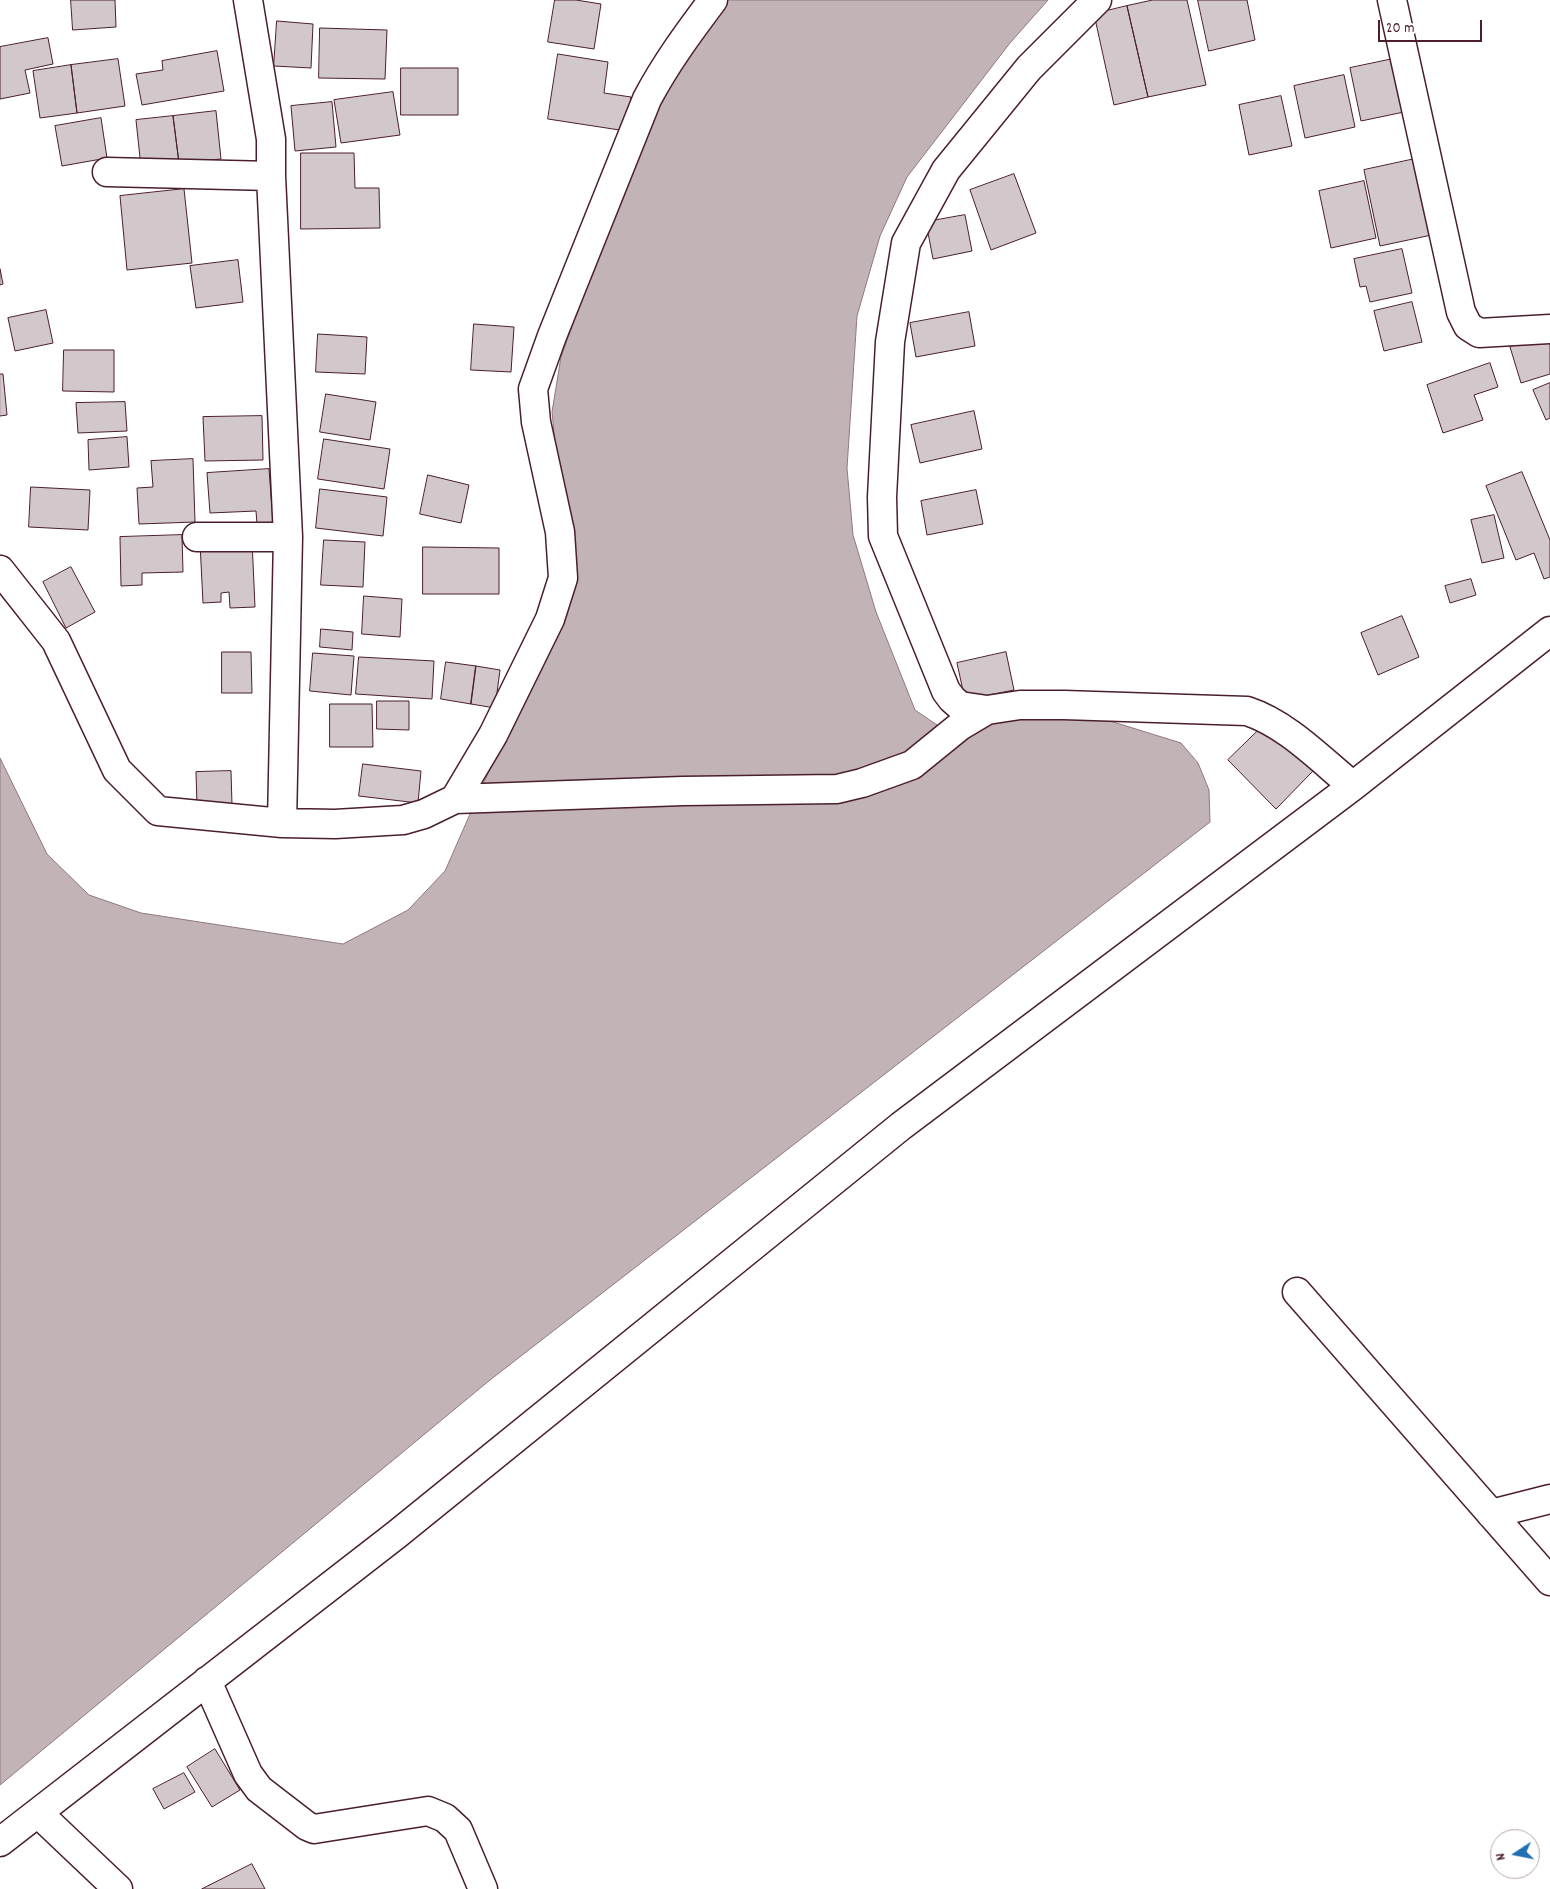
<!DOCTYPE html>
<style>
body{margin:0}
#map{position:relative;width:1550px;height:1889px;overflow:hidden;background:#fff;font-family:Dekko,sans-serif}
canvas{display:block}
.north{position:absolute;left:1490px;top:1829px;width:50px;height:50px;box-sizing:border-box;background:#fff;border:1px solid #b7a5aa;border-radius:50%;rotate:259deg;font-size:14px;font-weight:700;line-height:20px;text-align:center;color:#4a1f2b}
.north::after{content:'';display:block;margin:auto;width:18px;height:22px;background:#1f6fb2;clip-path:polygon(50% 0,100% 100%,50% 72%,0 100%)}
.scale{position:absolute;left:1378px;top:20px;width:104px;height:22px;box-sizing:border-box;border:2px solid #4a1f2b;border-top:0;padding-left:6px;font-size:15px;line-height:18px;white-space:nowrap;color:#4a1f2b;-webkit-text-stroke:4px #fff;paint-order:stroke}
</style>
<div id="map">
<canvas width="1550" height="1889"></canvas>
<div class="north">N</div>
<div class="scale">20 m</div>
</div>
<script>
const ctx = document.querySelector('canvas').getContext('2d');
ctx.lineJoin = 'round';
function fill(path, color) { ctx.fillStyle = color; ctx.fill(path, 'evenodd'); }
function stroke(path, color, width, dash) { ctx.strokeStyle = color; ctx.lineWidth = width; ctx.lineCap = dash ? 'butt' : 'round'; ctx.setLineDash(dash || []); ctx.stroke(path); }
const water = new Path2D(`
 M727,0H1048L1010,43L907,177L880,236L857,316L847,468L853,535L876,612L915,710L940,727L1012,718L1063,714L1110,721L1181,743L1198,763L1209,790L1210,822L490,1380L0,1785V758L47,854L89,895L141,913L343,944L408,910L445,871L553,625L569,582L552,412L561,357L632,160L669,75Z`);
fill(water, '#c1b3b6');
stroke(water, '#91787e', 1);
const building = new Path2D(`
 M71,0H115L116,27L73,30Z
 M555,0H576L601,4L594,49L548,42Z
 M1153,0H1187L1206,85L1148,97L1127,6Z
 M1198,0H1247L1255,40L1209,51Z
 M1127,6L1148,97L1114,105L1094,14Z
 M277,21L313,24L311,68L274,66Z
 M320,28L387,30L385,79L319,78Z
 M48,38L53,64L25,70L30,93L0,99V47Z
 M217,51L224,91L142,105L136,74L163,70L162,61Z
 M558,54L608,62L604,93L631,97L626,131L548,119Z
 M118,59L125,106L77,113L71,65Z
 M1393,59L1404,112L1361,121L1350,68Z
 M71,65L77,113L40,118L33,71Z
 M401,68H458V115H401Z
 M1344,75L1355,127L1305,138L1294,86Z
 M393,92L400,135L341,143L334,100Z
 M1281,96L1292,146L1249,155L1239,105Z
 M332,102L336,147L295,151L291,106Z
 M216,111L221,159L179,163L173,116Z
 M173,116L179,163L141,167L136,120Z
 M101,118L107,158L62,166L55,126Z
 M301,153H354L355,188H379L380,228L301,229Z
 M1424,157L1441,233L1380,246L1364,170Z
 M1014,174L1036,233L991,250L970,190Z
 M1364,181L1376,238L1331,248L1319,191Z
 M184,189L192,263L127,270L120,196Z
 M965,215L972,251L933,259L926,222Z
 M1402,249L1412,293L1370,302L1366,286L1360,287L1354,259Z
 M238,260L243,302L196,308L190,266Z
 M0,269L3,284L0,285Z
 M1412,302L1422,342L1384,351L1374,311Z
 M46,310L53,343L15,351L8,318Z
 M969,312L975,346L916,357L910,323Z
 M474,324L514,327L511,372L471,370Z
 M318,334L367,337L365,374L316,372Z
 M1550,334V374L1521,383L1510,347Z
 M64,350H114V392L63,391Z
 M1490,363L1498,387L1474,395L1483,420L1443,433L1427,385Z
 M0,374H3L7,415L0,416Z
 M1550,383V418L1546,420L1533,390Z
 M326,394L376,402L370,440L320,432Z
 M125,402L127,431L78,433L76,403Z
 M974,411L982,449L920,463L911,425Z
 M262,416L263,460L205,461L203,417Z
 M127,437L129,467L89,470L88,440Z
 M324,439L390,449L384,489L318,479Z
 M193,459L195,522L139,524L137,488L153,487L151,461Z
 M269,469L273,522L257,524L256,511L210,513L207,473Z
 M1522,472L1550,540V577L1544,579L1534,553L1516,560L1486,486Z
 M428,475L469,485L461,523L420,514Z
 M31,487L90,490L88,530L29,527Z
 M320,489L387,497L383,536L316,528Z
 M976,490L983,524L927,535L921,501Z
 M1494,515L1504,558L1482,563L1471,520Z
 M182,535L183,572L142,573V585L121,586L120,537Z
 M252,540L255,607L230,608L229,592L221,593V602L203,603L200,543Z
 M324,540L365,542L363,587L321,585Z
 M423,547L499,548V594H423Z
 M71,567L95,612L66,628L43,582Z
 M1471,579L1476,595L1450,603L1445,586Z
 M364,596L402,599L400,637L362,634Z
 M1402,616L1419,657L1378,675L1361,633Z
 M321,629L353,632L352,650L320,647Z
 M222,652H251L252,693H222Z
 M1006,652L1014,690L965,700L957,663Z
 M313,653L354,656L351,695L310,691Z
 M359,657L434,661L432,699L356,694Z
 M446,662L476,666L471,704L441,699Z
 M476,666L500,670L495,708L471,704Z
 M377,701H409V730L377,729Z
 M330,704H372L373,747H330Z
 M1266,723L1313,771L1276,809L1228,760Z
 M363,764L421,771L418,803L359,796Z
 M231,771L232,805L197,806L196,772Z
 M215,1749L240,1790L212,1807L187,1767Z
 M184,1773L195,1792L164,1809L153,1789Z
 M252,1864L265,1889H202Z`);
fill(building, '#d2c7cb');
stroke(building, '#4a1f2b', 1);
const minor = new Path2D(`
 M248,0L271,139V176L288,537L282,823
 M1097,0L1029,68L946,170L906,243L890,342L882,497L883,536L946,691L952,699L960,706L987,710L1020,705H1064L1247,711C1287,724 1321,760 1353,786
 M1392,0L1461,312L1468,326L1479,333L1550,329
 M107,172L271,176
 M197,537H288
 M0,570L56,641L117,770L158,811L282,823L335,824L403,820L424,814L455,799L493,735L550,619L563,578L560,532L536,422L533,389L552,336L647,99C666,63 689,32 713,0
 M455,799L683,791L837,789L862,783L912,765L960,726L987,710
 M1297,1292L1550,1581
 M1491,1514L1550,1499
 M207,1681L248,1774L259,1789L307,1826L314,1829L428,1811L445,1818L458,1830L483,1889
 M38,1813L118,1889
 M0,1842L396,1535L901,1126L1353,786L1550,631`);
stroke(minor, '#4a1f2b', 31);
stroke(minor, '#fff', 28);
</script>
